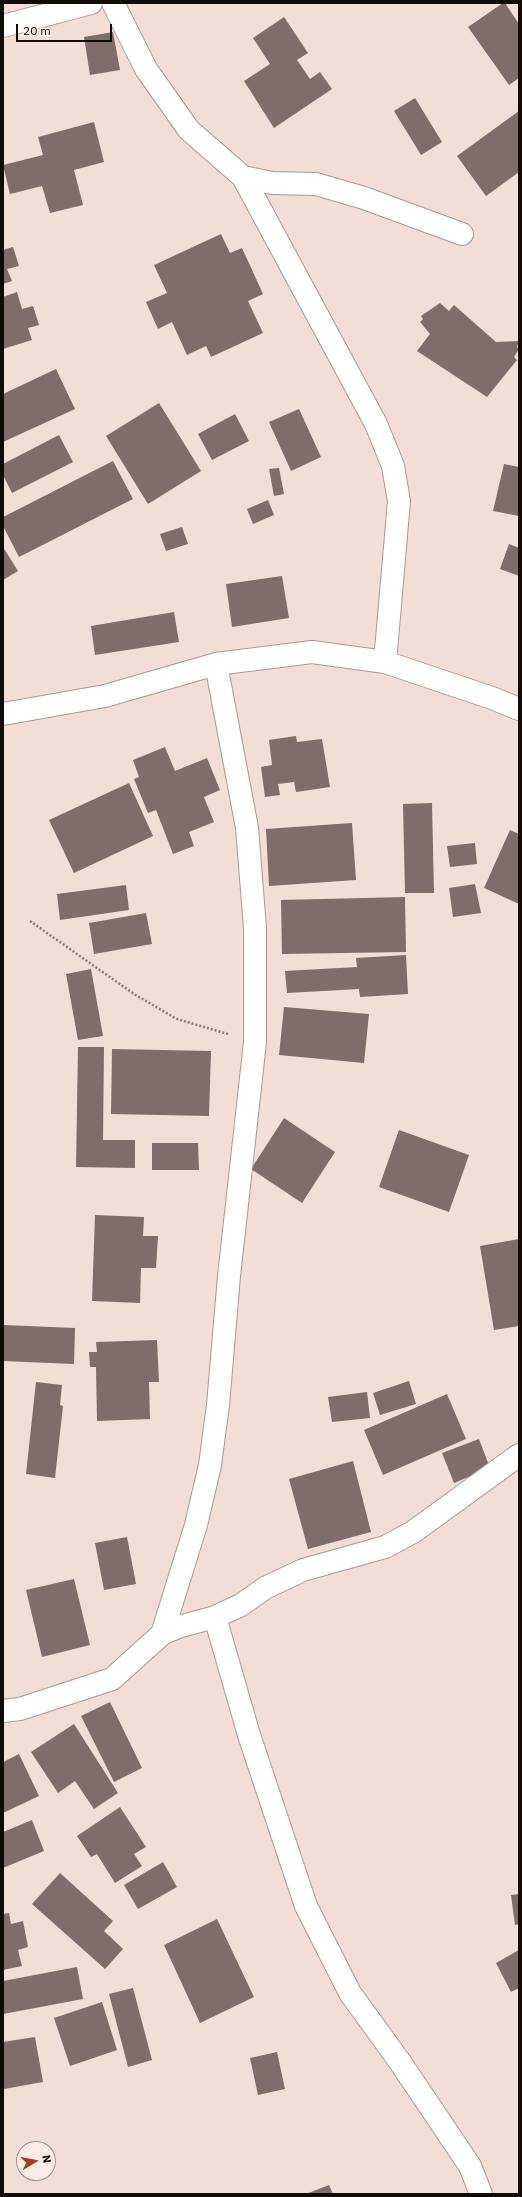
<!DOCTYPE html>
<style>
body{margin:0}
#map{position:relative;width:522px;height:2197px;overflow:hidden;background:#f2ded6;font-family:"IBM Plex Sans",sans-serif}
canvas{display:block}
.frame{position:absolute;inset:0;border:4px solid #110b08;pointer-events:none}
.north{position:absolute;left:16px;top:2141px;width:40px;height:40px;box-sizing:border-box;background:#fcece6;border:1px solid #9e928d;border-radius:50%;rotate:80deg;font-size:11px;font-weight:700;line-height:16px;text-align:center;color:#110b08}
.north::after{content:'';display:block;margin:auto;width:14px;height:18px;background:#a63e21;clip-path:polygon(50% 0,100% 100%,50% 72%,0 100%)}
.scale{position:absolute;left:16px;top:24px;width:96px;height:18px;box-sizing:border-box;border:2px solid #110b08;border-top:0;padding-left:5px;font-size:12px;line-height:14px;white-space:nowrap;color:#110b08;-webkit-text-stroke:3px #fcece6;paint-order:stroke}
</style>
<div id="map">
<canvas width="522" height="2197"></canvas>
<div class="frame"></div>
<div class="north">N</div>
<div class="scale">20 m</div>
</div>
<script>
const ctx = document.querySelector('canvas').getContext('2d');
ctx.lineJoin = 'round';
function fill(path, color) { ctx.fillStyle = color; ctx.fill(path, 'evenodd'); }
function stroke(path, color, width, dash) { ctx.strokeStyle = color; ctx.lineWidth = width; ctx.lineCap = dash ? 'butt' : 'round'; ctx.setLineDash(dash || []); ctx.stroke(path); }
fill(new Path2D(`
 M503,3H505L519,24V78L509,85L468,27Z
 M284,17L308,53L297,60L310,79L320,72L332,89L274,128L244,81L270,64L253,38Z
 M113,32L120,70L90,75L84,37Z
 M415,98L442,142L421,155L394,111Z
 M519,111V172L486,196L457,156Z
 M94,122L104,162L74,170L83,205L50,213L42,186L10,194L3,165L43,155L38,137Z
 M221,234L230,253L242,248L263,294L248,301L263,333L211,357L206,346L187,355L172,322L158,329L146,302L167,293L154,265Z
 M13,247L19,266L7,269L12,281L3,284V250Z
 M17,292L22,309L33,306L39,325L28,328L32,340L3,349V297Z
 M440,303L449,311L454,305L496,342L519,341L517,347L519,349L514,357L517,360L487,397L417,351L430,334L420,322L423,319L421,316Z
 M56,369L75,409L3,442V394Z
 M159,403L201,471L148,504L106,436Z
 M299,409L321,457L291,471L269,422Z
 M235,414L249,441L212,460L198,434Z
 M59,435L73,462L12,493L3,475V464Z
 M113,461L133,499L19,557L3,526V517Z
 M504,464L519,467V516L493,511Z
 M279,468L284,494L274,496L269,469Z
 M268,500L274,515L253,524L247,509Z
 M182,527L188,544L166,551L160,534Z
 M509,544L519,548V576L500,569Z
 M3,547L18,571L3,580Z
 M282,576L289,618L232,627L226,584Z
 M174,612L179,642L95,655L91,626Z
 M296,736L297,742L322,739L330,787L296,792L294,782L278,784L280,795L265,797L261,767L272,765L269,740Z
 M165,747L175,771L207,758L220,790L204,797L214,822L189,832L194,846L173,854L156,810L148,813L134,779L139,777L133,760Z
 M129,783L153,836L74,873L49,820Z
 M432,803L434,893H405L403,804Z
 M352,823L356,880L269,886L266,829Z
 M510,830L519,834V904L484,888Z
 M475,843L477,864L450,867L447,846Z
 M475,884L481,913L453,917L449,888Z
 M126,885L129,910L60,920L57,894Z
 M405,897L406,952L282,954L281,900Z
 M146,913L152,944L94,954L89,923Z
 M406,955L408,994L360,997L359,989L287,993L285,971L357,967L356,958Z
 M91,969L103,1036L78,1040L66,974Z
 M284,1007L369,1014L364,1063L279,1055Z
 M78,1047H104L103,1140H135V1168L76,1167Z
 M112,1049L211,1051L209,1116L111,1114Z
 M284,1118L335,1152L302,1203L251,1169Z
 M399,1130L469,1155L449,1212L379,1187Z
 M152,1143H198L199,1170H152Z
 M95,1215L144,1217L143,1236H158L156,1268H141L140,1303L92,1301Z
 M519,1239V1326L494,1330L480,1246Z
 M3,1325L75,1328L74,1364L3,1361Z
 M157,1340L159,1382H149L150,1419L97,1421L96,1367H90L89,1352H97L96,1342Z
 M409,1381L416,1404L380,1415L373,1393Z
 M36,1382L62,1385L60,1405L63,1406L55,1478L26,1474Z
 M367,1392L370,1418L332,1422L328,1397Z
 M447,1394L466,1439L383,1475L364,1430Z
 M479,1439L490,1468L454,1483L442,1453Z
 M353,1461L371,1532L308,1549L289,1479Z
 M127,1537L136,1584L104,1590L95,1543Z
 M74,1579L90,1645L42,1657L26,1590Z
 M110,1702L142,1768L114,1782L81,1716Z
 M74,1724L118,1793L94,1809L75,1781L58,1793L31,1752Z
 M19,1754L39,1796L3,1813V1762Z
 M120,1807L146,1847L134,1854L142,1866L115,1883L97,1854L91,1857L77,1836Z
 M32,1820L44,1851L3,1868V1832Z
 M163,1862L177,1887L138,1909L124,1885Z
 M60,1873L113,1921L104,1931L123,1949L105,1969L32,1904Z
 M519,1894V1924L515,1925L511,1895Z
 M9,1913L11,1924L23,1921L28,1947L18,1950L22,1966L3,1970V1914Z
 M217,1919L254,1997L200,2023L164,1945Z
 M519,1950V1988L511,1992L496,1963Z
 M77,1967L83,1999L3,2014V1981Z
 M133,1988L152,2060L128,2067L109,1994Z
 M102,2002L117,2050L70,2066L54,2018Z
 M35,2037L43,2082L4,2089L3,2042Z
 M277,2052L285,2089L258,2095L250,2058Z
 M329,2185L333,2194H306Z`), '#7f6c6b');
const minor = new Path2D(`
 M113,3L146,69L189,130L243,177L272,183L316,184L364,198L462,234
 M3,26L91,3
 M243,177L376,424L393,466L399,501L385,662
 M3,714L105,696L216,664L312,652L385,662L492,698L519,709
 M215,1617L249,1735L306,1906L350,1993L400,2062L470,2166L481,2194
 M162,1634L196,1525L210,1465L218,1405L229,1276L255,1042V928L247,828L216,664
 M3,1711L20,1709L112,1679L162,1634L178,1627L215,1617L241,1605L265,1588L303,1570L385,1547L413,1532L519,1455`);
stroke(minor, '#aa9890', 24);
stroke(new Path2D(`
 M30,921L134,994L177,1019L228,1034`), '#887b75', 2.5, [2, 2]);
stroke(minor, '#fff', 22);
</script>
